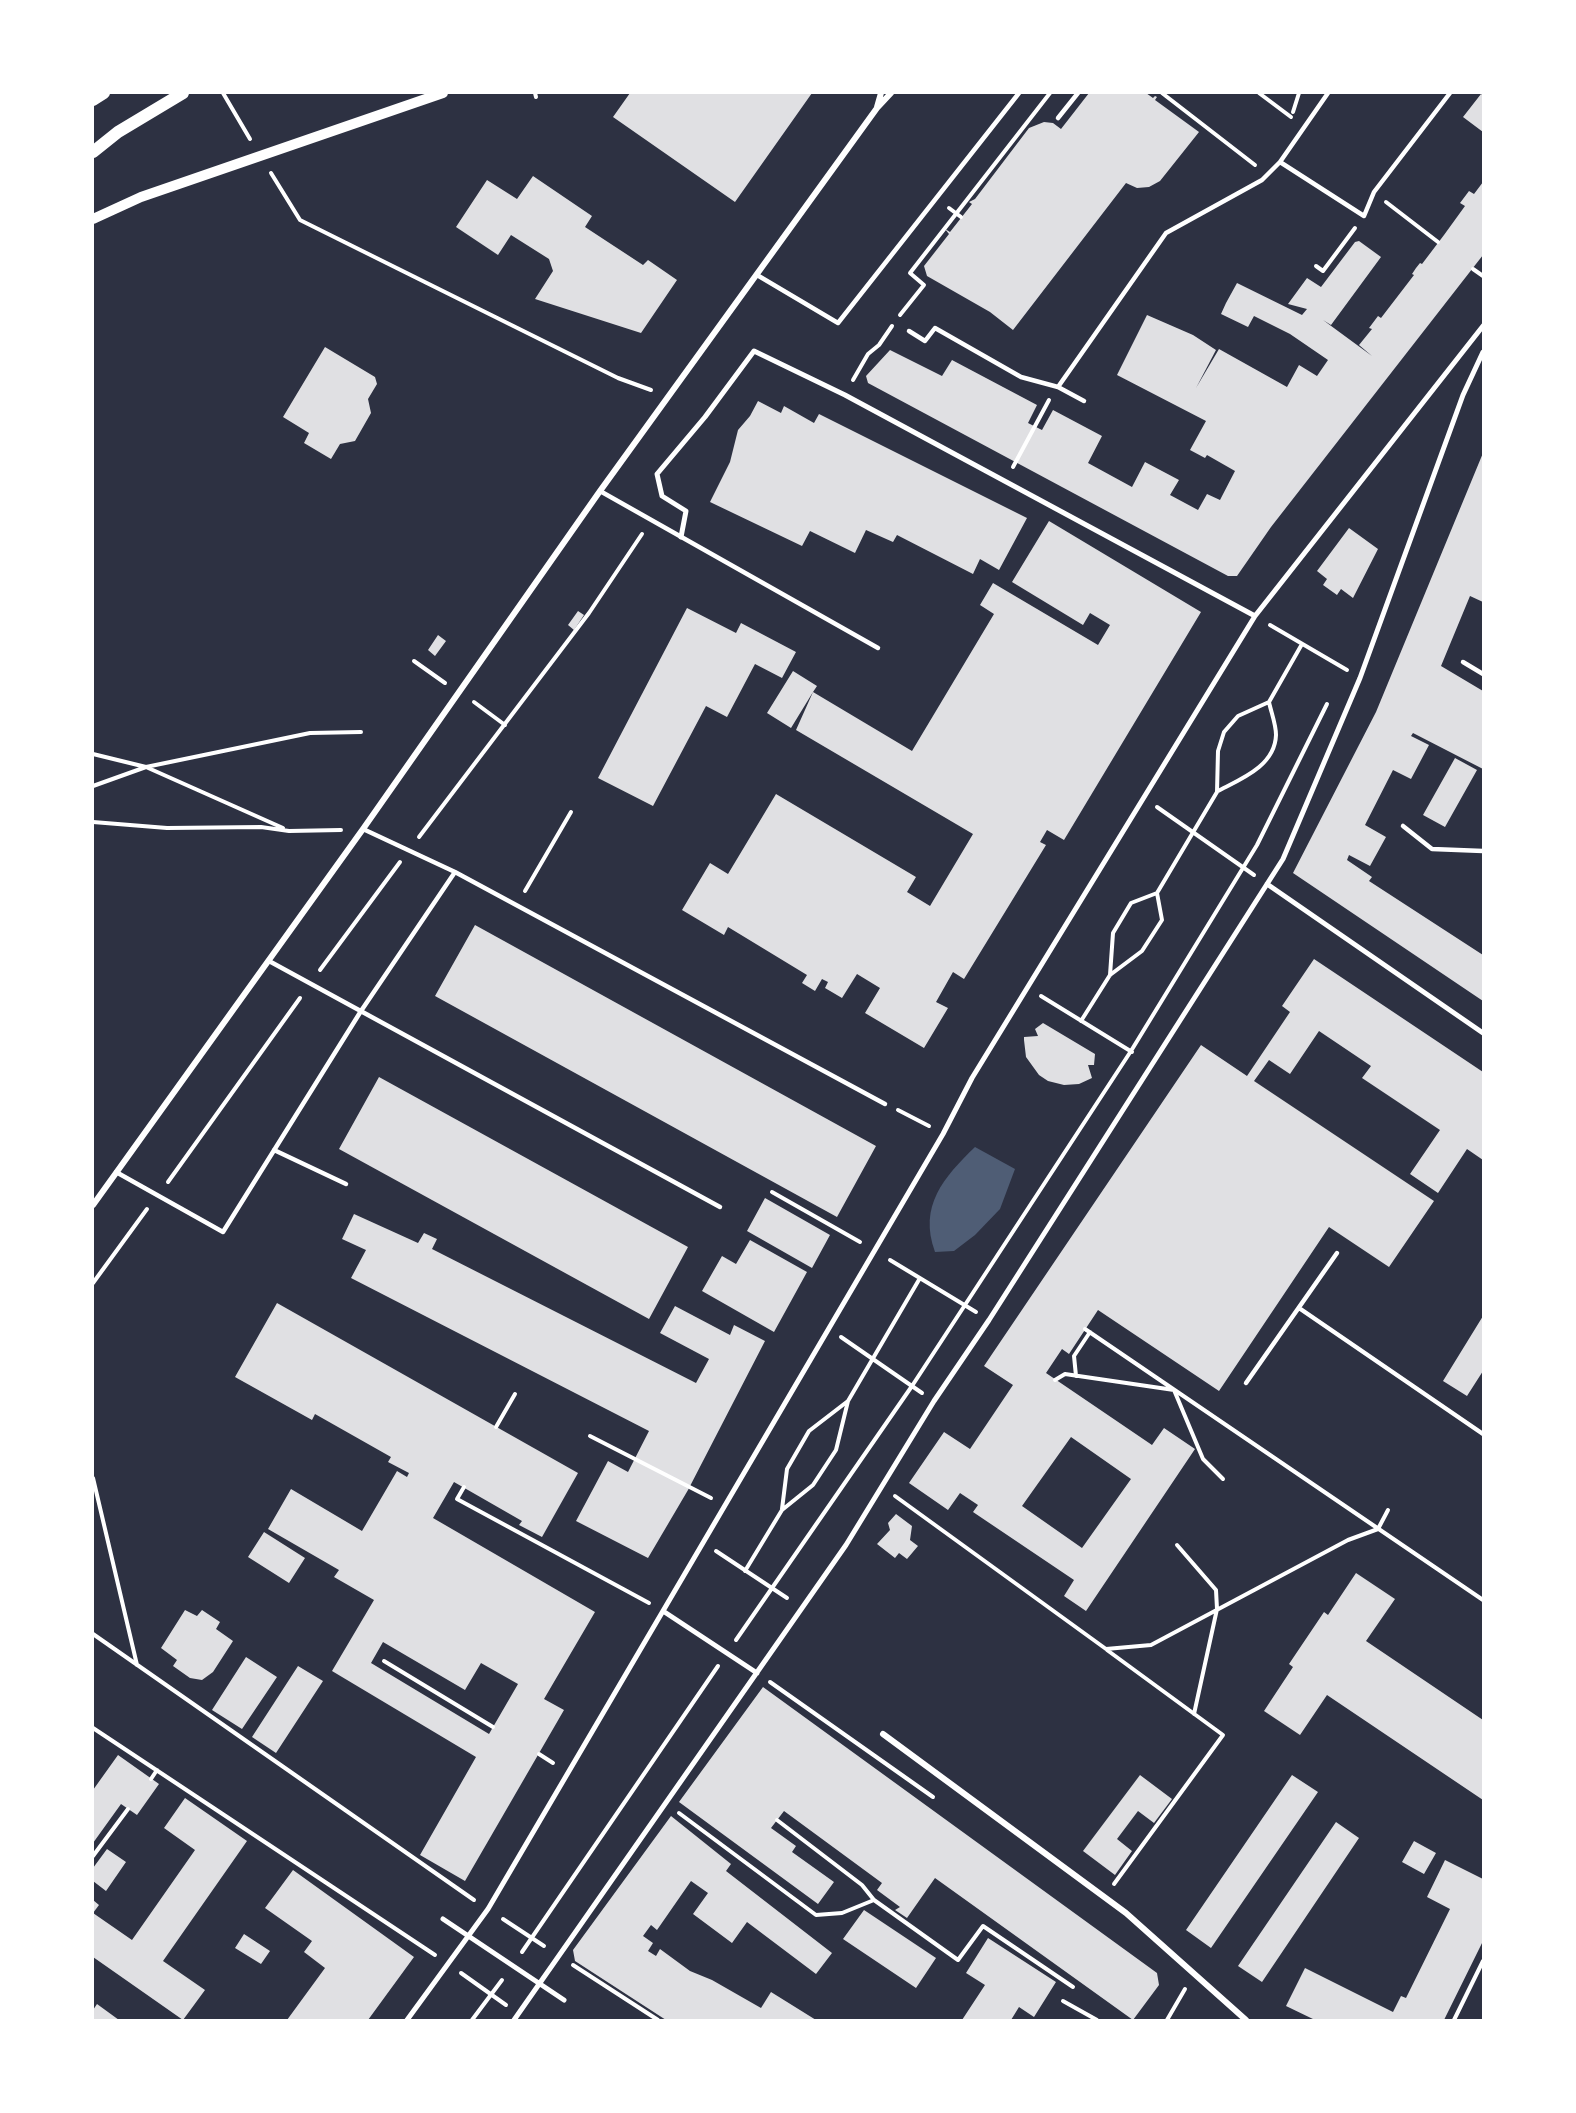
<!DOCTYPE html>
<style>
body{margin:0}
#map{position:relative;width:1576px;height:2113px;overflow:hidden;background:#2d3142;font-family:"Sofia Sans Condensed",sans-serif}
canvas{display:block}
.frame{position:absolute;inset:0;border:94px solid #fff;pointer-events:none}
</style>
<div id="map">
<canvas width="1576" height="2113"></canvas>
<div class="frame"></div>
</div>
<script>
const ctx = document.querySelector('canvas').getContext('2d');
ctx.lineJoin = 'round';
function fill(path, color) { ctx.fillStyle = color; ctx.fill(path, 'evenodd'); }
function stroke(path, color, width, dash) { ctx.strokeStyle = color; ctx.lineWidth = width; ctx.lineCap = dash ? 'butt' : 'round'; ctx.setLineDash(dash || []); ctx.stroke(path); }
fill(new Path2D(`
 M975,1147L1015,1169L1000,1209L975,1235L954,1251L935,1252C918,1206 944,1177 975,1147Z`), '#4f5d75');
fill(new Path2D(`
 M630,93H812L735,202L613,117Z
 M1089,93H1146L1153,98L1155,96L1157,97L1155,100L1199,132L1160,181L1149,187L1137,188L1126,183L1013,330L990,312L927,276L924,266L949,234L945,229L950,232L972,204L969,202L975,199L1029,128L1044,122L1053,123L1061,129Z
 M1481,94L1483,95V132L1463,117Z
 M533,176L592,216L585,227L643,265L648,260L677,280L641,333L535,299L553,271L549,259L511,235L498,255L456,227L487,180L517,199Z
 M1483,182V255L1271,527L1237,576H1228L868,383L866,376L890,350L942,376L952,360L1037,405L1028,423L1042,430L1053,410L1102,436L1088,463L1132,487L1145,462L1179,480L1170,495L1198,510L1207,494L1220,500L1235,471L1207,455L1205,458L1190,450L1206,421L1117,375L1147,315L1193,335L1216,350L1196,388L1219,349L1287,387L1299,365L1317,376L1328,360L1290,334L1254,316L1248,327L1221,314L1226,303L1237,283L1302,315L1307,309L1288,304L1307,278L1321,287L1355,242L1359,241L1381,257L1331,325L1323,320L1372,356L1359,345L1372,329L1369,328L1378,316L1381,318L1414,275L1412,274L1416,268L1420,263L1422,264L1444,235L1465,206L1460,203L1469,191L1474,194Z
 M325,347L375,377L377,384L368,399L371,413L355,441L340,444L331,459L304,443L309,433L283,417Z
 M758,401L781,413L784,406L814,423L819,414L1027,518L999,570L980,559L973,574L897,535L893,542L866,530L855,553L810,531L802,546L710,502L730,462L738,430L750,416Z
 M1483,453V602L1470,596L1441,666L1483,691V769L1413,733L1411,736L1429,745L1411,779L1393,770L1365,825L1386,837L1370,866L1349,855L1347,860L1372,877L1369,881L1483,955V1001L1293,873L1376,712Z
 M1049,521L1201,612L1064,840L1047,830L1040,842L1046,845L964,979L953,972L936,1002L948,1008L924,1048L865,1013L880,988L857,974L842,998L825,988L828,982L822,979L815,991L802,983L807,975L728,927L724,935L682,910L710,863L728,874L776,794L916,877L907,892L930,906L973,834L796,730L813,692L791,728L767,713L793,671L817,686L813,692L912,751L994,614L980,605L993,583L1098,645L1110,625L1090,613L1083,625L1012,582Z
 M1349,528L1378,549L1353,598L1341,589L1337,595L1323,585L1327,579L1317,571Z
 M687,608L736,633L741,623L796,652L782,678L755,664L727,717L706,706L653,806L598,778Z
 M578,611L584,615L574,630L568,625Z
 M438,635L446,641L435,656L428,650Z
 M1455,758L1477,770L1445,827L1423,815Z
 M475,925L876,1146L837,1217L435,996Z
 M1314,959L1483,1072V1160L1467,1149L1438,1193L1410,1174L1440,1130L1362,1078L1371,1066L1319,1031L1290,1074L1269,1060L1254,1081L1434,1201L1389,1267L1329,1227L1219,1391L1098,1310L1069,1354L1062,1349L1046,1373L1152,1445L1164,1428L1195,1449L1086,1611L1064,1596L1074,1580L973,1512L978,1505L960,1493L948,1510L909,1483L944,1432L970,1449L1013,1385L984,1366L1201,1045L1247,1076L1290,1012L1282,1006ZM1071,1437L1131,1479L1082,1548L1022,1506Z
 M1043,1023L1095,1054L1094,1065H1088L1092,1078L1079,1084L1064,1085L1048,1081L1039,1075L1026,1057L1024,1040V1037L1038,1036L1035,1029Z
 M379,1077L688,1247L649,1319L339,1149Z
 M765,1198L830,1235L812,1268L747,1231Z
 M354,1214L418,1243L424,1233L437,1239L432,1249L696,1383L709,1359L660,1333L675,1306L730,1335L734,1325L765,1341L688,1490L648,1558L576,1521L608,1461L628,1472L649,1431L351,1278L366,1250L342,1239Z
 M750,1240L807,1272L774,1332L702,1291L722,1256L736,1264Z
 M277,1303L578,1473L542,1537L519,1525L522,1521L454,1482L433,1518L595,1612L544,1699L564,1710L465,1881L420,1855L476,1757L332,1671L374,1600L334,1577L339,1570L268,1529L291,1489L362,1531L397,1471L407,1477L409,1473L388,1462L391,1457L315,1414L312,1420L235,1377ZM383,1642L465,1690L481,1663L518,1684L489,1734L371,1663Z
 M1483,1316V1371L1467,1396L1443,1381Z
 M896,1514L912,1526L910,1540L918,1546L907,1559L899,1553L895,1558L877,1544L890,1530L888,1523Z
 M264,1532L305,1558L289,1583L248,1557Z
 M1356,1573L1395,1599L1366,1641L1483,1720V1800L1327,1695L1300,1735L1264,1711L1293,1667L1289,1664L1324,1612L1328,1615Z
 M185,1610L197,1616L202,1610L220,1622L216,1629L233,1641L213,1672L202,1680L190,1678L173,1666L177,1660L161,1648Z
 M246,1657L277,1677L242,1729L212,1710Z
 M298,1666L323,1681L276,1753L252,1737Z
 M763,1687L1157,1973L1159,1985L1133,2020L935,1878L907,1918L895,1910L900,1907L877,1890L882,1883L784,1811L771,1828L796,1846L792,1852L834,1882L818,1904L679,1802Z
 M118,1755L159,1784L137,1815L121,1804L93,1843V1790Z
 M1140,1775L1172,1799L1154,1823L1138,1811L1117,1839L1132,1851L1115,1875L1083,1851Z
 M1292,1775L1318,1792L1211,1948L1186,1930Z
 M185,1798L247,1841L163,1961L205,1990L183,2020L93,1957V1900L99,1905L93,1913L132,1940L195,1850L164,1828Z
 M671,1816L731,1864L726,1871L832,1953L816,1974L747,1922L732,1943L693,1914L708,1893L691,1881L657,1930L651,1925L643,1936L653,1943L648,1951L656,1956L660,1949L690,1971L712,1980L761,2008L771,1992L816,2020H666L575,1961L573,1950Z
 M1336,1822L1359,1838L1262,1982L1238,1966Z
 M1414,1841L1436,1853L1424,1874L1402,1862Z
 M107,1849L126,1862L106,1891L93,1881V1868Z
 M1445,1860L1483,1879V1941L1444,2020H1315L1286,2006L1305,1968L1393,2012L1401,1996L1406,1998L1450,1909L1427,1897Z
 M293,1870L414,1957L368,2020H287L325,1968L304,1952L312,1941L265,1908Z
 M864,1910L936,1958L916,1988L843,1939Z
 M244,1934L270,1951L261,1964L235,1948Z
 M988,1938L1056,1982L1034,2017L1019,2007L1011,2020H962L985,1985L966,1973Z
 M97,2004L119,2020H93V2010Z`), '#e0e0e3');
stroke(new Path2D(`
 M223,93L250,139
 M535,93L536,97
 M1162,93L1255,165
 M1259,93L1291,117
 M1293,112L1299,93
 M271,173L300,220L618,378L651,390
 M1386,202L1438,242
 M949,208L961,217
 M1316,266L1323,271L1355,228
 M1473,269L1483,276
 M900,315L924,285L910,273L1050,93
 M853,380L868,354L879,345L892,326
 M1013,467L1049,400
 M1270,625L1347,670
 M414,661L445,683
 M474,702L505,725
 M93,754L146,767L310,733L361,732
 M93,786L146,767L283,828
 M1218,791C1241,779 1275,766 1276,735C1276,724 1271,712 1269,702
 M1157,807L1254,875
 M93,822L167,828L261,827L289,831L341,830
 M419,837L589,613L642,534
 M525,891L571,812
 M320,970L400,862
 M1110,975L1113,933L1131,903L1157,893L1217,792L1218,751L1224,732L1238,716L1269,702L1302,644
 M1041,996L1132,1052
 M1081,1021L1110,975L1142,951L1162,920L1157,893
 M898,1110L929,1126
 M168,1182L300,998
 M772,1192L860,1242
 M890,1260L976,1312
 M93,1283L147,1209
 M1085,1329L1483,1600
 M841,1337L922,1393
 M1076,1376L1074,1356L1090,1332
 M1055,1380L1065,1374L1174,1390L1203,1459L1223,1479
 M496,1427L515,1394
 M590,1436L711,1498
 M93,1478L137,1665
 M464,1487L457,1499L649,1603
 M895,1496L1106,1649L1151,1645L1348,1540L1378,1529L1388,1510
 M782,1509L787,1469L809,1431L848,1401
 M1177,1545L1216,1590L1217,1609L1194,1714
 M716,1551L787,1598
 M745,1571L782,1510L813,1485L836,1450L848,1401L920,1278
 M93,1634L474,1900
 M736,1640L912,1386L1131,1051L1257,845L1327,704
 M1107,1650L1223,1735L1114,1884
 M384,1661L493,1727
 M770,1682L933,1797
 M93,1728L435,1955
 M539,1754L553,1763
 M151,1779L157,1770
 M679,1813L816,1915L842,1913L874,1900L958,1960L983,1926L1073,1987
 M777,1820L862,1885L874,1900
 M93,1856L128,1809
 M503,1919L544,1946
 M522,1952L718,1666
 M573,1965L658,2020
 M461,1973L506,2005
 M1063,2001L1097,2020
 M472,2020L502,1980
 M1167,2020L1185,1989
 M1454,2020L1483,1961`), '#fff', 4);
stroke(new Path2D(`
 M1058,118L1078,93
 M1280,162L1364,216L1374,192L1450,93
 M757,275L838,323L1019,93
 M909,331L925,341L935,328L1021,377L1058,387L1084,401
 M1058,387L1166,233L1262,180L1280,162L1328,93
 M600,491L878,648
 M1463,662L1483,674
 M1403,826L1432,849L1483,851
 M363,829L455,872L885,1104
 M269,961L720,1207
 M274,1150L346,1184
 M116,1172L223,1232L361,1011L455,872
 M1299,1308L1483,1434
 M1246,1383L1337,1253`), '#fff', 4.5);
stroke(new Path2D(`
 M681,537L686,511L662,496L657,474L705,417L754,351L845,395L1255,616
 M1267,884L1483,1033
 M663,1611L757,1673
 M443,1919L564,2000
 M407,2020L488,1909L943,1134L972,1078L1255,616L1483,326
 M514,2020L846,1545L934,1401L989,1320L1283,859L1360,678L1463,395L1483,352`), '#fff', 5);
stroke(new Path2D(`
 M877,107L881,93
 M93,1205L363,829L600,491L877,108L891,93
 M883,1734L1126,1913L1246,2020`), '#fff', 6);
stroke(new Path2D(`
 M93,219L141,197L443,93`), '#fff', 10);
stroke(new Path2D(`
 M93,100L104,93
 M93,152L118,132L183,93`), '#fff', 12);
</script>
